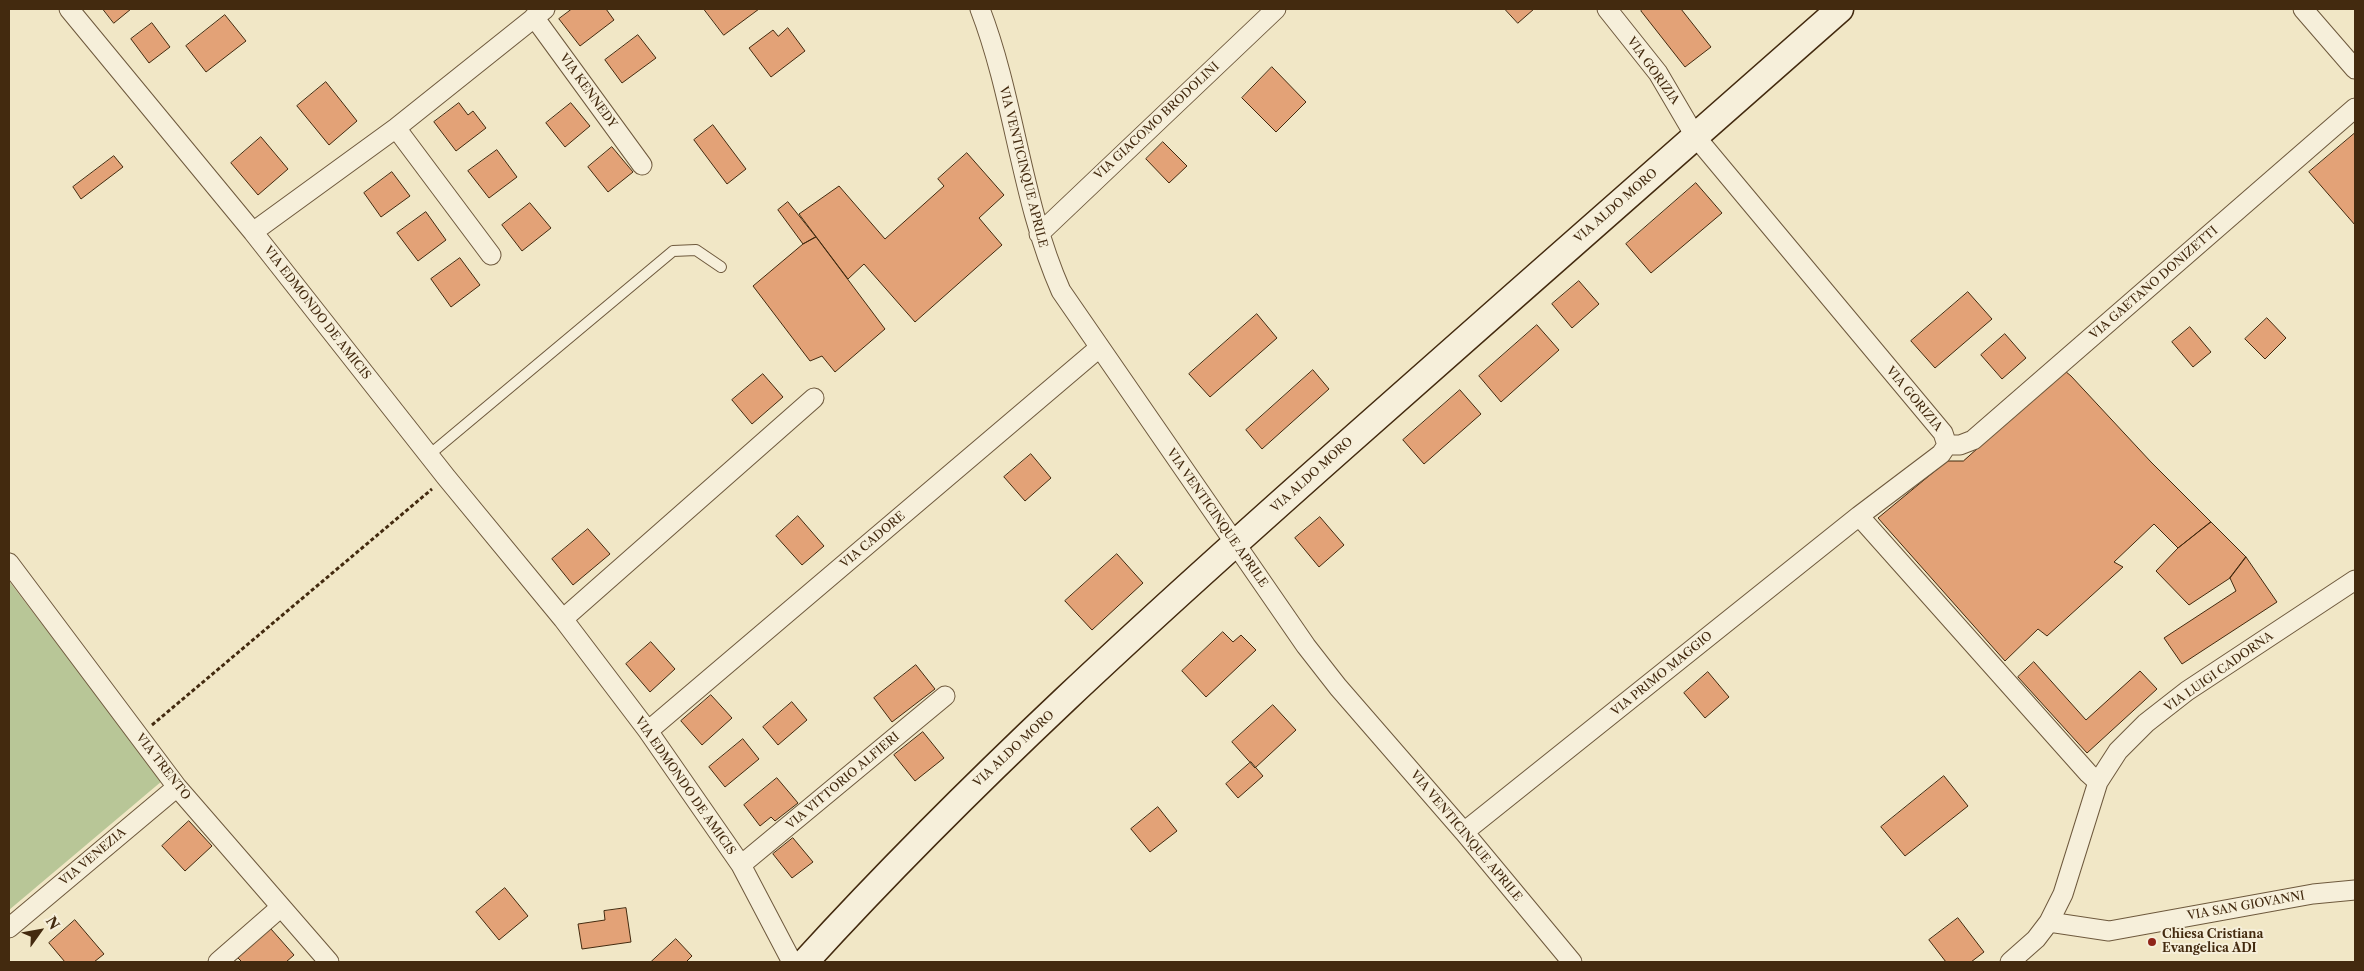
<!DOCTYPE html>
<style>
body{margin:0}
#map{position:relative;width:2364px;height:971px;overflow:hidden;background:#f1e7c6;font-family:"Libre Caslon Text",serif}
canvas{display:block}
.frame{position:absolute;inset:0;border:10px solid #432a0f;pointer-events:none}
.north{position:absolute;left:15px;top:906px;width:50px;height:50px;-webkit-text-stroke:4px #f6efda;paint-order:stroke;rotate:58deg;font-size:14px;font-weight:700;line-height:20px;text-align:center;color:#432a0f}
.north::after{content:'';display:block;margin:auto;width:18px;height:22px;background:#432a0f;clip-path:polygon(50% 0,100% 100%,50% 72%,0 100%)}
</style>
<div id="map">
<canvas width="2364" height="971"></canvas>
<div class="frame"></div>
<div class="north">N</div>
</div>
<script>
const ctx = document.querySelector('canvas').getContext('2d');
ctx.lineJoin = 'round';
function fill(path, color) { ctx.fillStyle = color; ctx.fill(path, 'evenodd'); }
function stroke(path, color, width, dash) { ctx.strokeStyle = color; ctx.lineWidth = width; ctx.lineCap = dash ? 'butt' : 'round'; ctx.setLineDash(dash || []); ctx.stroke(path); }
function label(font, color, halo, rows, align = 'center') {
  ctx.font = font + ' "Libre Caslon Text",serif'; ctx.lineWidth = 4; ctx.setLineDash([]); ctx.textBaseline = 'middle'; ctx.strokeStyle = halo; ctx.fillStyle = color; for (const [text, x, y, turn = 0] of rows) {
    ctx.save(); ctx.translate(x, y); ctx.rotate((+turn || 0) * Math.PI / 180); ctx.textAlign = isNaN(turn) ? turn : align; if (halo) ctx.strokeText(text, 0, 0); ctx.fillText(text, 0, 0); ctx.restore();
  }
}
fill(new Path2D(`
 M9,581L162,781L9,910Z`), '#b8c697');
const building = new Path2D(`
 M103,9H131L114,23Z
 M572,9H606L614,20L580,46L559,19Z
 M704,9H759L724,35Z
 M1505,9H1534L1518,23Z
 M1643,9H1681L1711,47L1685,67L1641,11Z
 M225,15L246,41L206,72L186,46Z
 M152,23L170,47L149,63L131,39Z
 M788,28L805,51L771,77L749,48L773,30L778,36Z
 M638,35L656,58L622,83L605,60Z
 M1272,67L1306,102L1276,132L1242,98Z
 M326,82L357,121L329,145L297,106Z
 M459,103L468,115L473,111L486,128L456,151L434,122Z
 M571,103L590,126L565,147L546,123Z
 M713,125L746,169L727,184L694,140Z
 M2355,133V225L2309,172Z
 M261,137L288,169L258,195L231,163Z
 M1163,142L1187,166L1169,183L1146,159Z
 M612,147L633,172L608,192L588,167Z
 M497,150L517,177L489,198L468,171Z
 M967,153L1004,195L979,218L1002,245L915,322L864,264L848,279L799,214L839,186L885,239L944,186L938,179Z
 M114,156L123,167L81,199L73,187Z
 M392,172L410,196L381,217L364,193Z
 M1696,183L1722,213L1651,273L1626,244Z
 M788,202L816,237L803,244L778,210Z
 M530,203L551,228L522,251L502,225Z
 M426,212L446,240L418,261L397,233Z
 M816,237L885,329L835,372L822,356L810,361L753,286L803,244Z
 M460,258L480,285L451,307L431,279Z
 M1579,281L1599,304L1572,328L1552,304Z
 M1968,292L1992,319L1935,368L1911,341Z
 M1257,314L1277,338L1210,397L1189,374Z
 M2267,318L2286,338L2265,359L2245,339Z
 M1537,325L1559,350L1501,402L1479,376Z
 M2190,327L2211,352L2193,367L2172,342Z
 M2005,334L2026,358L2002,379L1981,355Z
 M1313,370L1329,389L1262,449L1246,430Z
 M2065,371L2071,376L2151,462L2211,522L2178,548L2154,524L2114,562L2123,567L2047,636L2038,629L2005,661L1878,518L1947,461H1963Z
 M763,374L783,397L752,424L732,400Z
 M1460,390L1481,414L1424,464L1403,440Z
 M1031,454L1051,478L1025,501L1004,477Z
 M798,516L824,546L802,565L776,536Z
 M1320,517L1344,545L1319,567L1295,538Z
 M2211,522L2246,557L2230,578L2189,605L2156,571L2178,548Z
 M588,529L610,554L573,585L552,559Z
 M1117,554L1143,583L1092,630L1065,601Z
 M2246,557L2277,602L2182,664L2164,638L2236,591L2230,578Z
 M1223,632L1233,642L1241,635L1256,650L1206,697L1182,671Z
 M651,642L675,669L650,692L626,664Z
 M2034,662L2086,720L2140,671L2157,689L2087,753L2018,677Z
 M916,665L935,689L892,722L874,698Z
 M1708,672L1729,697L1705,718L1684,693Z
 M711,695L732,718L702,745L681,721Z
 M792,702L807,720L778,745L763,727Z
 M1273,705L1296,730L1255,768L1232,742Z
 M923,732L944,758L915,781L894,755Z
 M743,739L759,759L725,787L709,767Z
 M1251,762L1263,776L1238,798L1226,784Z
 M1944,776L1968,806L1905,856L1881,827Z
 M777,778L798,803L775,821L771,817L760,826L744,805Z
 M1158,807L1177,831L1150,852L1131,829Z
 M189,821L212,846L185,871L162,846Z
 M793,838L813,862L792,878L773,854Z
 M505,888L528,916L499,940L476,912Z
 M626,908L631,942L582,949L578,924L605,920L604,911Z
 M1958,918L1984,952L1971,962H1946L1929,940Z
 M75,920L104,954L94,962H65L49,943Z
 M271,929L294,955L286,962H242L238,958Z
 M676,939L692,956L686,962H651Z`);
fill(building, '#e3a277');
stroke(building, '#432a0f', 1);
const lane = new Path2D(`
 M429,455L673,251L696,250L721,267`);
const street = new Path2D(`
 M69,9L253,232L446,477L563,619L648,731L741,865L792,962
 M980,9C1015,100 1021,201 1061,291L1306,646L1338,687L1464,832L1572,962
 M1607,9L1658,73L1695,136L1943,433L1947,445L1941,454L1859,516L2088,773L2098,782
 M2303,9L2355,69
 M534,17L642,165
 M396,128L491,255
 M253,232L396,128L545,9
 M1039,234L1276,9
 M1947,445H1960L1973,440L2355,108
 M9,563L177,787L329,962
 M563,619L814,398
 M648,731L1099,348
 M1464,832L1859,516
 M741,865L945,696
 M2049,922L2109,931L2313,894L2355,890
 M9,928L177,787
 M218,962L281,907
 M2010,962L2036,939L2049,922L2063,894L2098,782L2118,751L2146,723L2187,691L2355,580`);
const secondary = new Path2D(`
 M805,962C972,779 1156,613 1341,449C1507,302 1674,155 1840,9`);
stroke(lane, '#6e593d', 12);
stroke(street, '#6e593d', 21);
stroke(secondary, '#432a0f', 29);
stroke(new Path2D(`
 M152,725L432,489`), '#432a0f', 3, [4, 2.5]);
stroke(lane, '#f6efda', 10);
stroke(street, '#f6efda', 19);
stroke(secondary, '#f6efda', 26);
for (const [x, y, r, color] of [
 [2152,942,5,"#8f2418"]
]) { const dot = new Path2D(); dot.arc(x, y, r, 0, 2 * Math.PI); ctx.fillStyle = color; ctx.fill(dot); stroke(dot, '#f6efda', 2); }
label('12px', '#432a0f', '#f6efda', [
 ["VIA GORIZIA",1653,71,54],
 ["VIA KENNEDY",588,91,54],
 ["VIA GIACOMO BRODOLINI",1157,121,-43],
 ["VIA VENTICINQUE APRILE",1023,167,76],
 ["VIA ALDO MORO",1616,206,-41],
 ["VIA GAETANO DONIZETTI",2154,283,-41],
 ["VIA EDMONDO DE AMICIS",317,313,52],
 ["VIA GORIZIA",1914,399,50],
 ["VIA ALDO MORO",1312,475,-42],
 ["VIA VENTICINQUE APRILE",1217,518,55],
 ["VIA CADORE",873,540,-40],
 ["VIA LUIGI CADORNA",2219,672,-35],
 ["VIA PRIMO MAGGIO",1662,674,-39],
 ["VIA ALDO MORO",1014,749,-43],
 ["VIA TRENTO",163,767,52],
 ["VIA VITTORIO ALFIERI",843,781,-40],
 ["VIA EDMONDO DE AMICIS",685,786,55],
 ["VIA VENTICINQUE APRILE",1466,836,50],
 ["VIA VENEZIA",93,857,-40],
 ["VIA SAN GIOVANNI",2246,906,-10]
]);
label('bold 12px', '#432a0f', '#f6efda', [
 ["Chiesa Cristiana",2162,935],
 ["Evangelica ADI",2162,949]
], 'left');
</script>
